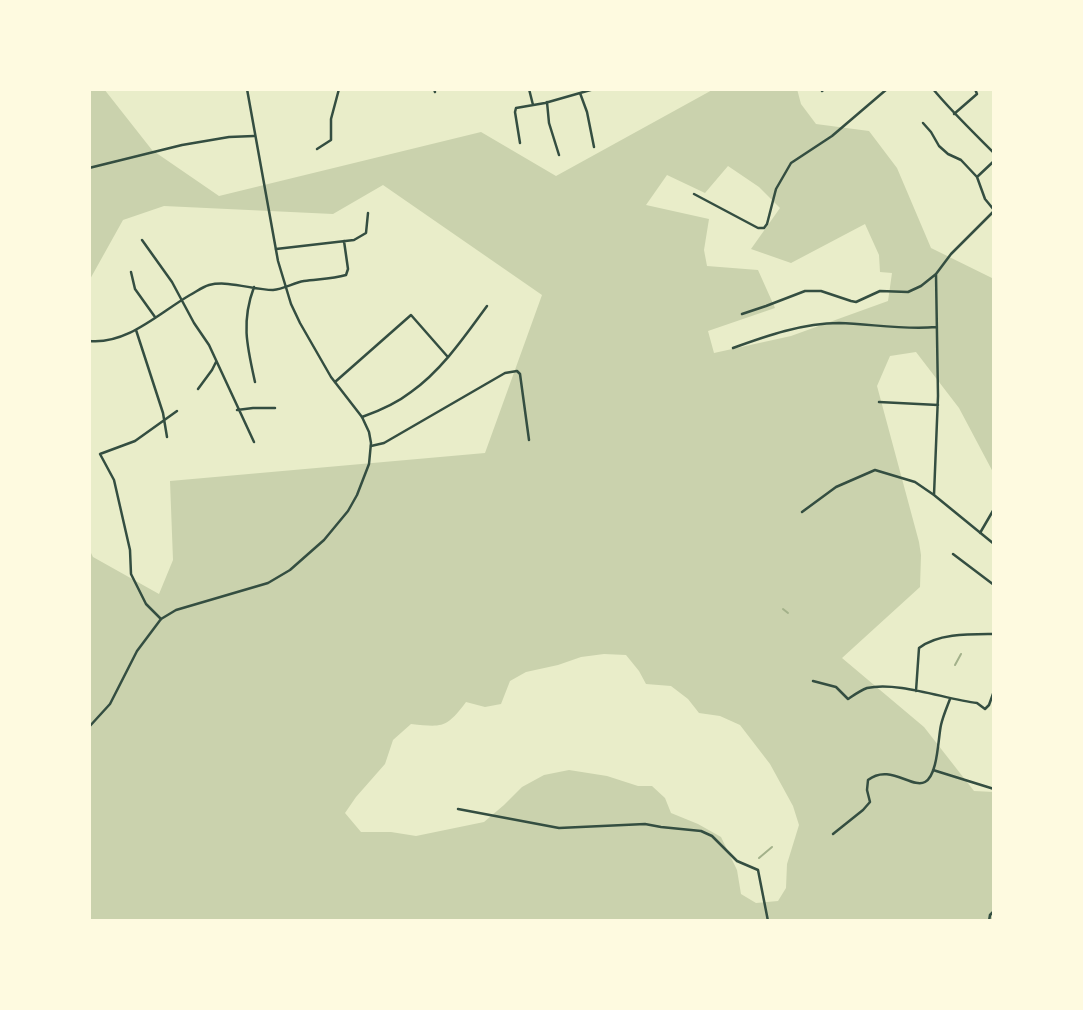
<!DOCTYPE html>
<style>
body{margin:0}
#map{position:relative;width:1083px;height:1010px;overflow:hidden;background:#e9edc9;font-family:Barlow,sans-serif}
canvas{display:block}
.frame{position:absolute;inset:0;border:91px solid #fefae0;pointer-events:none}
</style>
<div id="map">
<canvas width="1083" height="1010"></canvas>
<div class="frame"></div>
</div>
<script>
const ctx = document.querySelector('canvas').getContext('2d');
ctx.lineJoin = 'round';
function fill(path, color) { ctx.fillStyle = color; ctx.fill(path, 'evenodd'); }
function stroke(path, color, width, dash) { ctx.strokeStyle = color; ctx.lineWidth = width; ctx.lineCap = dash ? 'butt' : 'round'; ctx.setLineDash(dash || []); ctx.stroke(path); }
fill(new Path2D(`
 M93,89H104L152,150L219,196L481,132L556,176L714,89H797L801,104L816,124L869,131L897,168L931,248L994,279V474L959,408L916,352L890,356L877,386L919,542L921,555L920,587L842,658L924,727L974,791L994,792V919L945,921H89V549L93,557L159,594L173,560L170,481L485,453L542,295L383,185L333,214L164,206L123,220L89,281V93ZM728,166L759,187L780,208L751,249L791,263L865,224L879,255L880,272L892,273L888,301L791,336L714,353L708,331L775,308L758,270L707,266L704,250L709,219L646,205L667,175L705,193ZM604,654L626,655L639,671L646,684L671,686L688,699L699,713L720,716L740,725L770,764L793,806L799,825L787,864L786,888L778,901L756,903L741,894L737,870L721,837L698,824L671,813L665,798L652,786H638L607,776L569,770L544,775L522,787L504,805L484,822L416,836L391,832H361L345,813L356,797L385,764L393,740L411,724C442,727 446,729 466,702L485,707L501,704L510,681L526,672L558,665L581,657Z`), '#cad2ad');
stroke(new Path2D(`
 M783,609L788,613
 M955,665L961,654
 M759,858L772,847`), '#a3b18a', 2);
stroke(new Path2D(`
 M434,89L435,92
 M529,89L533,105
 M933,89C952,112 973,132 994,153
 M822,91L824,89
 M580,93L587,112L594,147
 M547,102L549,123L559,155
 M954,114L977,94L975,89
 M923,123L931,132L939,146L948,154L961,160L977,177L985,199L994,210
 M520,143L515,112L516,108L545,103L594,89
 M317,149L331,140V119L339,89
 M89,168L182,145L229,137L254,136
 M977,177L994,161
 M694,194L758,228H764L767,224L776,189L791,163L832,136L887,89
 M142,240L172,282L194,323L209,345L254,442
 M276,249L354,240L366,233L368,213
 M131,272L135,289L155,317
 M254,287C241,322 247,346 255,382
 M742,314L766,306L805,291H821L851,301L856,302L880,291L908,292L921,286L936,274L951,254L994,211
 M136,330L163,413L167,437
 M89,341C127,345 159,313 190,295C196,292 202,287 209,285C229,280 253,290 273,290C284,289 293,283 304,281C318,279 332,279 346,275L348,269L344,241
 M733,348C766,336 803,323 839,323C872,324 903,330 936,327
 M335,382L411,315L447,356
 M198,389L212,370L216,362
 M879,402L938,405
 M237,410L253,408H275
 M362,417C379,411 397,403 411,392C442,370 465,336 487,306
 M371,446L384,443L505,373L517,371L520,374L529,440
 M934,495L938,396L936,274
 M802,512L836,487L875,470L915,482L934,495L994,544
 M980,533L994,509
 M953,554L994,585
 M161,619L146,604L131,574L130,550L114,480L100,454L135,441L177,411
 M813,681L836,687L848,699C854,695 861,690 867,688C897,681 945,699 977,703L985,709L989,705L994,691
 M916,691L919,648C938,633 970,634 994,634
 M933,770L994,789
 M458,809L559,828L645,824L661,827L701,831L712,836L737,861L758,870L768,921
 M833,834L863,810L870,802L867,790L868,780C889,763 912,789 925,782C938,775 938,738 941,725C943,716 947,707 950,699
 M989,921L990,915L994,911`), '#344e41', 2.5);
stroke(new Path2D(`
 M89,727L110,704L137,651L161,619L176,610L268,583L290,570L324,540L348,511L357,495L369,464L371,443L369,432L362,417L331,377L300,323L291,304L278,261L247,89`), '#344e41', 2.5);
</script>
